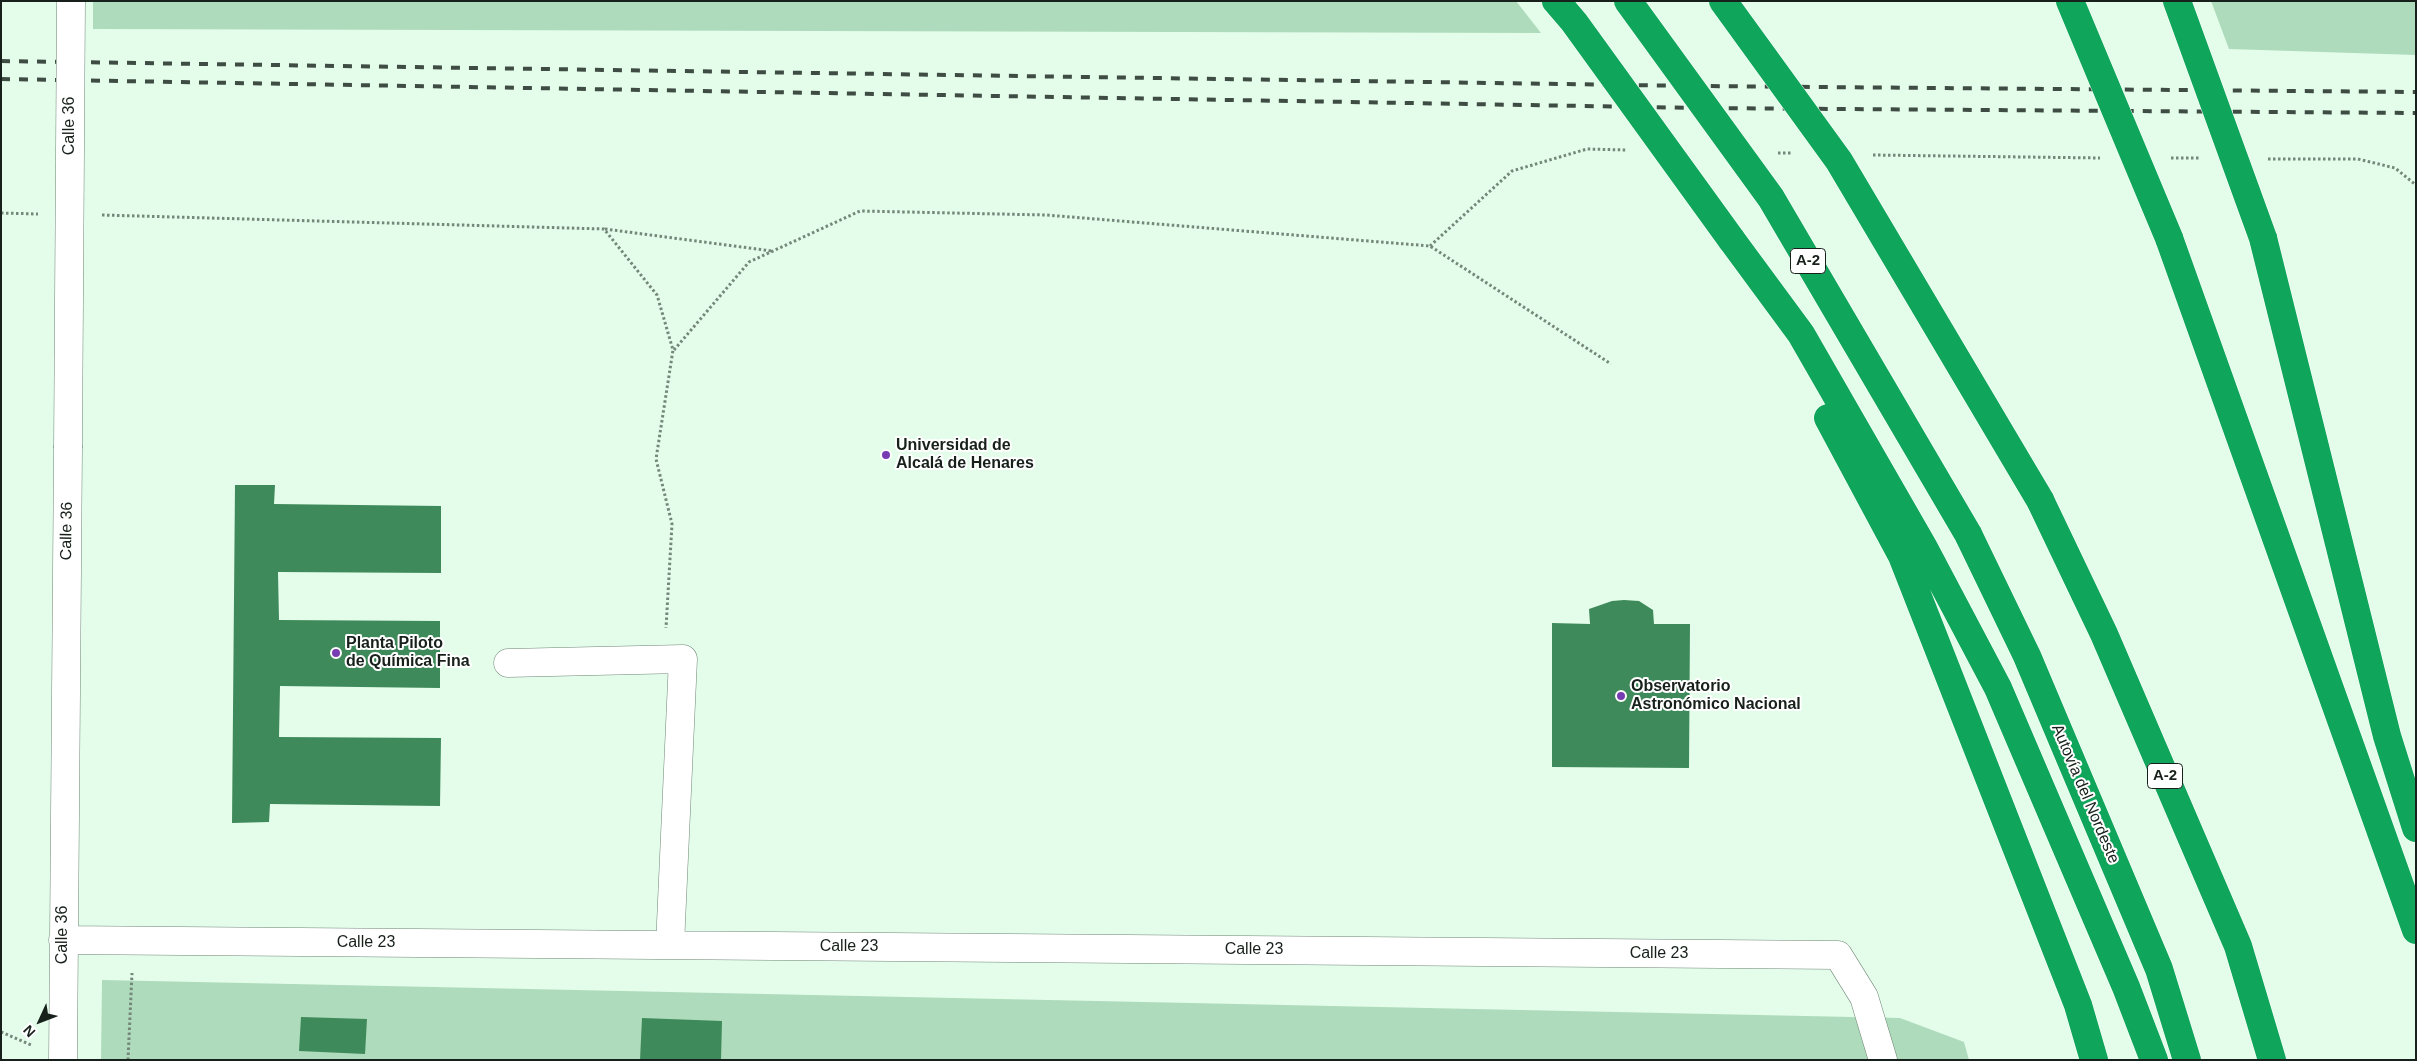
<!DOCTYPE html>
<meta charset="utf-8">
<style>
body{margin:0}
#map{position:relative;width:2417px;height:1061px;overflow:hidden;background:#e3fdea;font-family:Arial,sans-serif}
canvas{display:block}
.frame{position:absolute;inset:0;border:2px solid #17201a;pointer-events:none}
.north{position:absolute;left:15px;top:996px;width:50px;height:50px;-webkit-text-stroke:4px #fff;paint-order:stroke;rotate:227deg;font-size:14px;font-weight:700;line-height:20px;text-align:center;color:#17201a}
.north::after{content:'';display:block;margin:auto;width:18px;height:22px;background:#17201a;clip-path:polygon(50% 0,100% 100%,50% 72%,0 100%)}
</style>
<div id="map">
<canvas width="2417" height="1061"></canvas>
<div class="frame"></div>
<div class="north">N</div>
</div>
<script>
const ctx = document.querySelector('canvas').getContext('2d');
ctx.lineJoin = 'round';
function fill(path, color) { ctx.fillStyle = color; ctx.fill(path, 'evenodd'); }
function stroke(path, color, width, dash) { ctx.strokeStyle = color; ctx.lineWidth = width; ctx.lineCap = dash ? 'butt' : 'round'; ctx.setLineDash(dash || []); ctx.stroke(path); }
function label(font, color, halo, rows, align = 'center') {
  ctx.font = font + ' Arial,sans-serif'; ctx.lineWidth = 4; ctx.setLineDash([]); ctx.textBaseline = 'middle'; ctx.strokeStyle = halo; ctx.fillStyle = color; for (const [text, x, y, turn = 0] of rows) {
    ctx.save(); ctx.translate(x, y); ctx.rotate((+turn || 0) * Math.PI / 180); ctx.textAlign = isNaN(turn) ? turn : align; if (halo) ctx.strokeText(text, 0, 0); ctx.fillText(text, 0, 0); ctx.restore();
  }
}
fill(new Path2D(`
 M93,1H1516L1541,33L93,29Z
 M2211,1H2416V55L2229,49Z
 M102,980L1900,1018L1964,1042L1969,1060H101Z`), '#aedbbb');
fill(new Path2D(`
 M235,485H275L274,504L441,506V573L278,572L279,620L440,621V688L280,686L279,737L441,738L440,806L270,804L269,822L232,823Z
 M1624,600L1639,601L1653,610L1654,624H1690L1689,768L1552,767V623L1590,624L1589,609L1612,601Z
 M301,1017L367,1019L365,1054L299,1051Z
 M642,1018L722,1021L721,1060H640Z`), '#3f8a5a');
const minor = new Path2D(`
 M508,663L683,659L670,945
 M63,940L1838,955L1864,997L1883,1060
 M63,1060L68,448`);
const highway = new Path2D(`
 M2169,238L2416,930
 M2263,238L2387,736L2416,828
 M1731,239L1801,334L1924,548L1998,688L2126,987L2154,1060
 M1828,418L1902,556L2078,1005L2094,1060
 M2040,500L2104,634L2238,946L2272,1060
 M1968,534L2027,656L2159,969L2187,1060`);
stroke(minor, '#6f8675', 29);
stroke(highway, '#fff', 29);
stroke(new Path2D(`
 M1778,153H1792
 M1873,155L2100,158
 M2171,158H2200
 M2268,159H2358L2395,168L2416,185
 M1,213L38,214
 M102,215L604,229L657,295L673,350L656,459L672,524L666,628
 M605,229L772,251
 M1430,246L1512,171L1587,149L1627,150
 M674,350L749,262L860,211L1046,215L1430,246L1611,364
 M1,1032L31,1045
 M128,1060L132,973`), '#75867a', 3, [2.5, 2.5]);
stroke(minor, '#fff', 28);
stroke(highway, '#0fa55a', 28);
stroke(new Path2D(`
 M1,61L1696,86L2416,92
 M1,79L1701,108L2416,113`), '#3f4c43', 4, [9, 9]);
const minorBridge = new Path2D(`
 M68,448L71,1`);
const highwayBridge = new Path2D(`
 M1556,1L1574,22L1731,239
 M1628,1L1771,198L1968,534
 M1723,1L1839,161L2040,500
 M2070,1L2169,238
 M2177,1L2263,238`);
stroke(minorBridge, '#6f8675', 29, []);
stroke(highwayBridge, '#fff', 29, []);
stroke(minorBridge, '#fff', 28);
stroke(highwayBridge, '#0fa55a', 28);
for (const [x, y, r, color] of [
 [886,455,5,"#773cb2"],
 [336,653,5,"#773cb2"],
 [1621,696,5,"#773cb2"]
]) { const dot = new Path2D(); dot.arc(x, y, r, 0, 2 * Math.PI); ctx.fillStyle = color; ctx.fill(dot); stroke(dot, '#fff', 2); }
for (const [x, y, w] of [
 [1808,261,35],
 [2165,776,35]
]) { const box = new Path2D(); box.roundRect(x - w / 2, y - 12.5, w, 25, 4); ctx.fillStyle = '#fff'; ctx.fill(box); stroke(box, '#17201a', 1); }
label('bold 15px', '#17201a', null, [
 ["A-2",1808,261],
 ["A-2",2165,776]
]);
label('16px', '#17201a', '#fff', [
 ["Calle 36",70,126,-90],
 ["Calle 36",67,531,-89],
 ["Autovía del Nordeste",2085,794,67],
 ["Calle 36",63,935,-90],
 ["Calle 23",366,943],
 ["Calle 23",849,947],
 ["Calle 23",1254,950],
 ["Calle 23",1659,954]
]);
label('bold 16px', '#17201a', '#fff', [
 ["Universidad de",896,446],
 ["Alcalá de Henares",896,464],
 ["Planta Piloto",346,644],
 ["de Química Fina",346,662],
 ["Observatorio",1631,687],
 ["Astronómico Nacional",1631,705]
], 'left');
</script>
